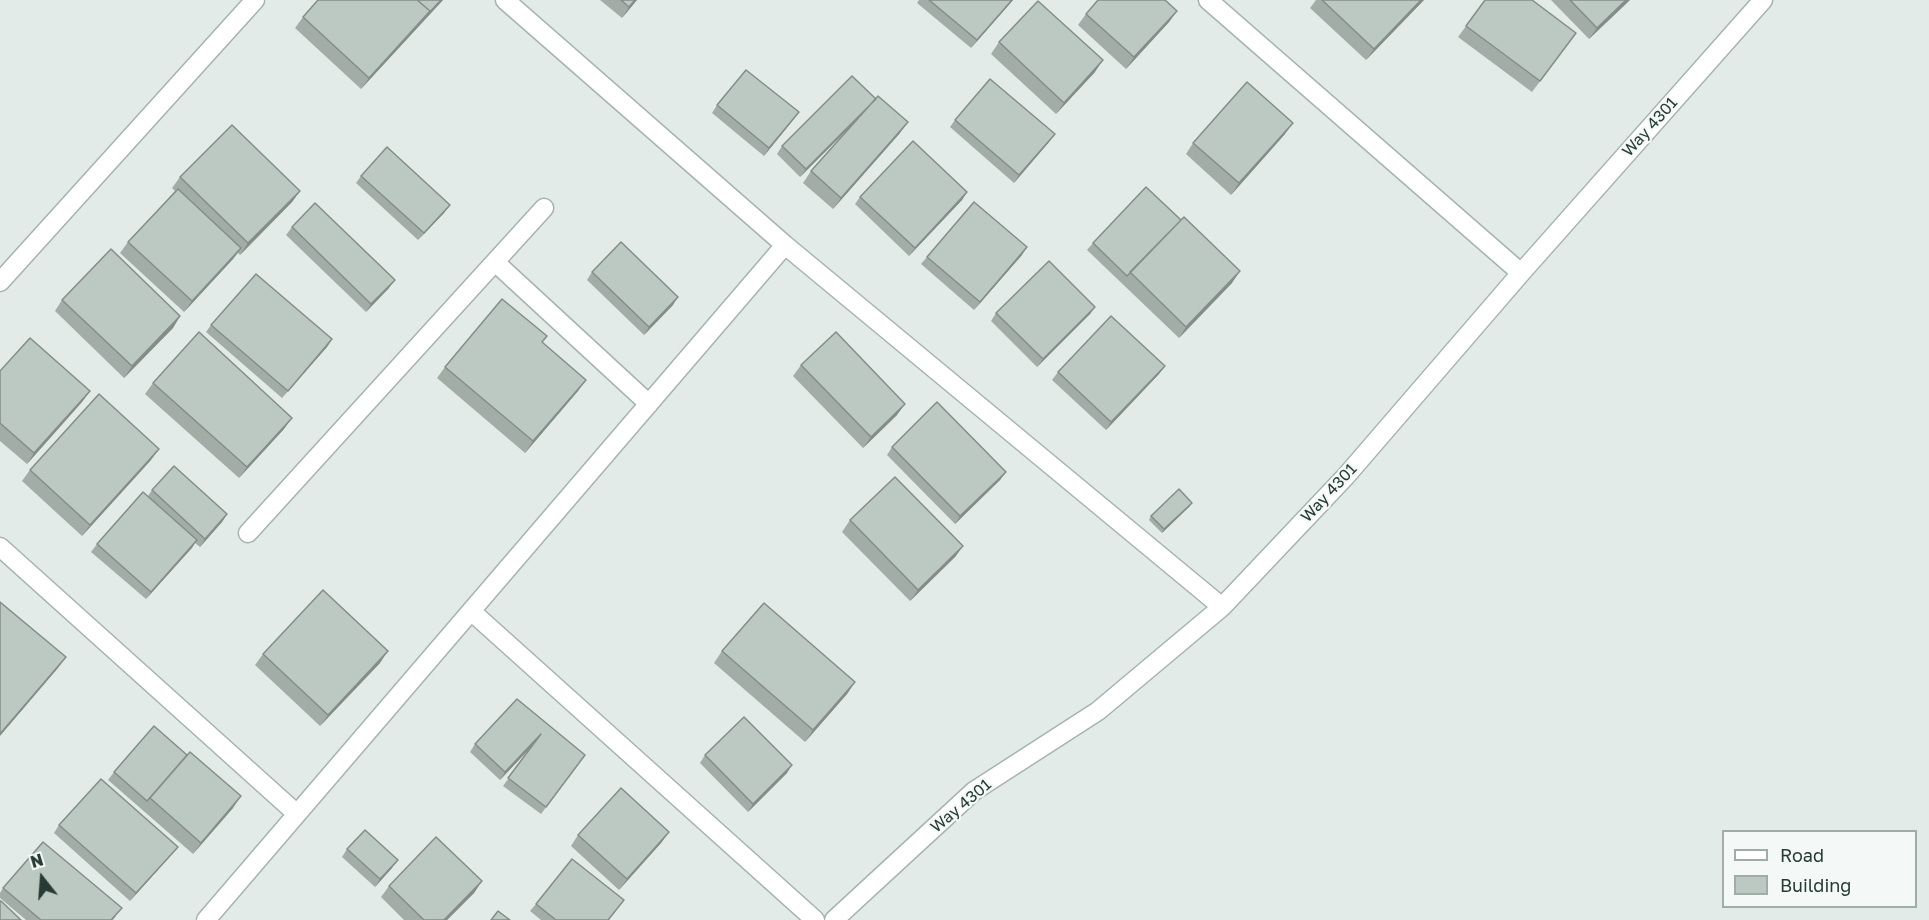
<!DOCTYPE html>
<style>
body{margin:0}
#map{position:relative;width:1929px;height:920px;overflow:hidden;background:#e3ebe8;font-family:"Golos Text",sans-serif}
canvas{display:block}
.legend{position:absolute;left:1722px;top:830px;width:195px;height:78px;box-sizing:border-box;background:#f4f8f6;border:2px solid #a1aca8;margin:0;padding:8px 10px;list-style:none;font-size:18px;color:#253b34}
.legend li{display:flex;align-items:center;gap:12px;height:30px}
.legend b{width:30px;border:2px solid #a1aca8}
.north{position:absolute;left:12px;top:848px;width:60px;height:60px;-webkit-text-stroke:4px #f4f8f6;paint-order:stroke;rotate:343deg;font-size:16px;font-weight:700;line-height:24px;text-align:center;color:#253b34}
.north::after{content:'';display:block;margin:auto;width:21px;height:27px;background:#253b34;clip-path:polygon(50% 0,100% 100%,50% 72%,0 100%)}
</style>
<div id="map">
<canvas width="1929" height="920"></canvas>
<ul class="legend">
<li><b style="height:8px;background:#fff"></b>Road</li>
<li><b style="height:16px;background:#bcc9c3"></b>Building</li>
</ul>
<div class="north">N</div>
</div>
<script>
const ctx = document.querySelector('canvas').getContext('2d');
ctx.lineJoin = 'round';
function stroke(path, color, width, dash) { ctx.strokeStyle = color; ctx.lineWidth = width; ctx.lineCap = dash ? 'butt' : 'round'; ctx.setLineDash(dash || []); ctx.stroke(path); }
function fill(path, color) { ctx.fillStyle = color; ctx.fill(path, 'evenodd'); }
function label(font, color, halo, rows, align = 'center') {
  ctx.font = font + ' "Golos Text",sans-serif'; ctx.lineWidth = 4.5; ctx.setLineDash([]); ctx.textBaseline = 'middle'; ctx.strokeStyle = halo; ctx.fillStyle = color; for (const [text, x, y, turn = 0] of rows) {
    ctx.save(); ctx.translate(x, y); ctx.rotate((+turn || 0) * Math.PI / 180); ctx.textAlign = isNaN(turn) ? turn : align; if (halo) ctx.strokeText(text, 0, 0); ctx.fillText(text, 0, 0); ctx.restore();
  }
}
const minor = new Path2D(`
 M505,0L785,245L1222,607
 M1208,0L1521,273
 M495,262L649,404
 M0,282L255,0
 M248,533L544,208
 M0,547L297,814
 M471,611L815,920
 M206,920L785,245
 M834,920L974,791L1098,711L1222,607L1346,476L1521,273L1763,0`);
stroke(minor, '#a6b3ae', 21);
stroke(minor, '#fff', 18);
fill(new Path2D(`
 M318,0H443L361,89L295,28L303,17Z
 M600,0H637L622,18Z
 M919,0H1013L971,48L917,3Z
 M1316,0H1424L1366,60L1310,8Z
 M1485,0L1568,44L1532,92L1458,37Z
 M1551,0H1630L1589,39Z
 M1177,11L1169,22L1126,69L1078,25L1086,14Z
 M999,42L1095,72L1056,114L991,54Z
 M852,76L900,133L833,209L803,183L811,171L849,128L800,177L777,154L782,146Z
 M717,105L793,120L764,156L712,113Z
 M955,120L1049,142L1014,183L950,127Z
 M1285,134L1231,195L1186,154L1193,143Z
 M361,176L444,213L418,240L356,183Z
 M180,177L300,191L292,202L240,255L238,253L233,259L184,312L120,253L128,242L175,191L172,188Z
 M967,192L962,200L909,256L855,204L860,197Z
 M292,227L389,288L366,312L286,235Z
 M1093,243L1232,283L1179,338L1087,250Z
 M1022,255L974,310L921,264L927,257Z
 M592,272L673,305L644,335L587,280Z
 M62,300L180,316L173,328L124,378L55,311Z
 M1095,307L1090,314L1037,367L991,321L996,313Z
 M211,325L332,339L327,347L282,398L206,332Z
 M547,336L542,342L578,391L525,453L437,378L445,367Z
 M801,365L897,415L863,448L793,376Z
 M1165,366L1159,374L1106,430L1052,380L1058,372Z
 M0,371L90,391L82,402L27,464L0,441Z
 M153,383L284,429L239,478L145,394Z
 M892,447L1006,472L1000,480L955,524L887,455Z
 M151,460L82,536L22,481L30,470Z
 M152,490L227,514L222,522L200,547L195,543L146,599L91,552L97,544L148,496Z
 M1192,503L1189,507L1162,533L1149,520L1151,516Z
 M850,520L963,546L955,557L910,601L842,532Z
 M722,651L855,682L847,694L805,742L714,663Z
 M263,654L380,663L320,726L255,665Z
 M517,699L585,755L541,814L503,786L533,745L500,780L470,752L475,744Z
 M705,755L787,773L748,812L700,763Z
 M114,772L233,808L193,854L108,780Z
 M59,825L172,854L130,901L54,833Z
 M669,832L661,843L619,890L571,846L578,835Z
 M347,849L392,868L375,887L342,857Z
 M482,881L474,893L447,920H404L381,897L389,886Z
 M3,888L116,916L113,920H26L0,898V893Z
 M624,900L609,920H541L530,911L536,904Z`), '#a2ada8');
fill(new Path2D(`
 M441,0H443L361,89L369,78Z
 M635,0H637L622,18L629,7Z
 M1012,0H1013L971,48L977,40Z
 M1421,0H1424L1366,60L1374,49Z
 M1626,0H1630L1589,39L1597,28Z
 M1177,11L1169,22L1126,69L1134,57Z
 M1103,60L1095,72L1056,114L1064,103Z
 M876,99L870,107L800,177L806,169Z
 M799,112L793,120L764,156L769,148Z
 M908,122L900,133L833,209L841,198Z
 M1293,123L1285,134L1231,195L1239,183Z
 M1055,134L1049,142L1014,183L1019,175Z
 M300,191L292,202L240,255L248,243Z
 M967,192L962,200L909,256L915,248Z
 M450,205L444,213L418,240L424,233Z
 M1027,247L1022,255L974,310L980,302Z
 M241,248L233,259L184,312L192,301Z
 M1240,271L1232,283L1179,338L1186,327Z
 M395,280L389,288L366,312L371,304Z
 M678,297L673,305L644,335L649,327Z
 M1095,307L1090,314L1037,367L1043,359Z
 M180,316L173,328L124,378L132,366Z
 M332,339L327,347L282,398L288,391Z
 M1165,366L1159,374L1106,430L1111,422Z
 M586,380L578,391L525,453L533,441Z
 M90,391L82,402L27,464L34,453Z
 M905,404L897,415L863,448L871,437Z
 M292,418L284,429L239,478L247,467Z
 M159,449L151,460L82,536L90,525Z
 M1006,472L1000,480L955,524L960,516Z
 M1192,503L1189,507L1162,533L1164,529Z
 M227,514L222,522L200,547L205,539Z
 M197,540L192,548L146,599L151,592Z
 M963,546L955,557L910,601L918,590Z
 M388,651L380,663L320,726L328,715Z
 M66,657L58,668L0,736V734Z
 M855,682L847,694L805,742L813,730Z
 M541,734L536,742L500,780L505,772Z
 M792,765L787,773L748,812L753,804Z
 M241,796L233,808L193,854L201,843Z
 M669,832L661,843L619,890L627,879Z
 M178,847L172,854L130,901L136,893Z
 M398,860L392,868L375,887L380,879Z
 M482,881L474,893L447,920H444Z`), '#848d88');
const building = new Path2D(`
 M318,0H417L430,11L369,78L303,17Z
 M417,0H441L427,15L430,11Z
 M621,0H635L629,7Z
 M929,0H1012L977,40Z
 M1098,0H1165L1177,11L1134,57L1086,14Z
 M1322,0H1421L1374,49Z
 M1485,0H1532L1576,33L1540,81L1466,26Z
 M1570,0H1626L1597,28Z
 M1038,1L1103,60L1064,103L999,42Z
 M746,70L799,112L769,148L717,105Z
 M852,76L876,99L806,169L782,146Z
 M990,79L1055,134L1019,175L955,120Z
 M1247,82L1293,123L1239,183L1193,143Z
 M878,96L908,122L841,198L811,171Z
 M232,125L300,191L248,243L180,177Z
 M913,141L967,192L915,248L860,197Z
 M387,147L450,205L424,233L361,176Z
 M1146,187L1181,220L1127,276L1093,243Z
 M178,189L241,248L192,301L128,242Z
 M974,202L1027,247L980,302L927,257Z
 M315,203L395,280L371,304L292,227Z
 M1184,217L1240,271L1186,327L1130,272Z
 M621,242L678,297L649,327L592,272Z
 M111,249L180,316L132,366L62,300Z
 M1049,261L1095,307L1043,359L996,313Z
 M256,274L332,339L288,391L211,325Z
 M502,299L547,336L542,342L586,380L533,441L445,367Z
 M1111,316L1165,366L1111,422L1058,372Z
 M199,332L292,418L247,467L153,383Z
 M836,332L905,404L871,437L801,365Z
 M30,338L90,391L34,453L0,423V371Z
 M99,394L159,449L90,525L30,470Z
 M937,402L1006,472L960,516L892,447Z
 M174,466L227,514L205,539L152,490Z
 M895,477L963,546L918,590L850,520Z
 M1179,489L1192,503L1164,529L1151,516Z
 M143,492L197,540L151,592L97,544Z
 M323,590L388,651L328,715L263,654Z
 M0,602L66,657L0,734Z
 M764,603L855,682L813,730L722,651Z
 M517,699L585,755L546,807L508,778L541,734L505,772L475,744Z
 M744,717L792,765L753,804L705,755Z
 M154,726L187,755L147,801L114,772Z
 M190,752L241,796L201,843L150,798Z
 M101,779L178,847L136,893L59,825Z
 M621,788L669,832L627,879L578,835Z
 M365,830L398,860L380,879L347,849Z
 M436,837L482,881L444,920H424L389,886Z
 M43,842L122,908L111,920H41L3,888Z
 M572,859L624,900L608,920H556L536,904Z
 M0,901H1L21,920H0Z
 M498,911L510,920H491Z`);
fill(building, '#bcc9c3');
stroke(building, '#848d88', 1.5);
label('16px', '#253b34', '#f4f8f6', [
 ["Way 4301",1650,127,-48],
 ["Way 4301",1329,493,-47],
 ["Way 4301",961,806,-40]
]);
</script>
